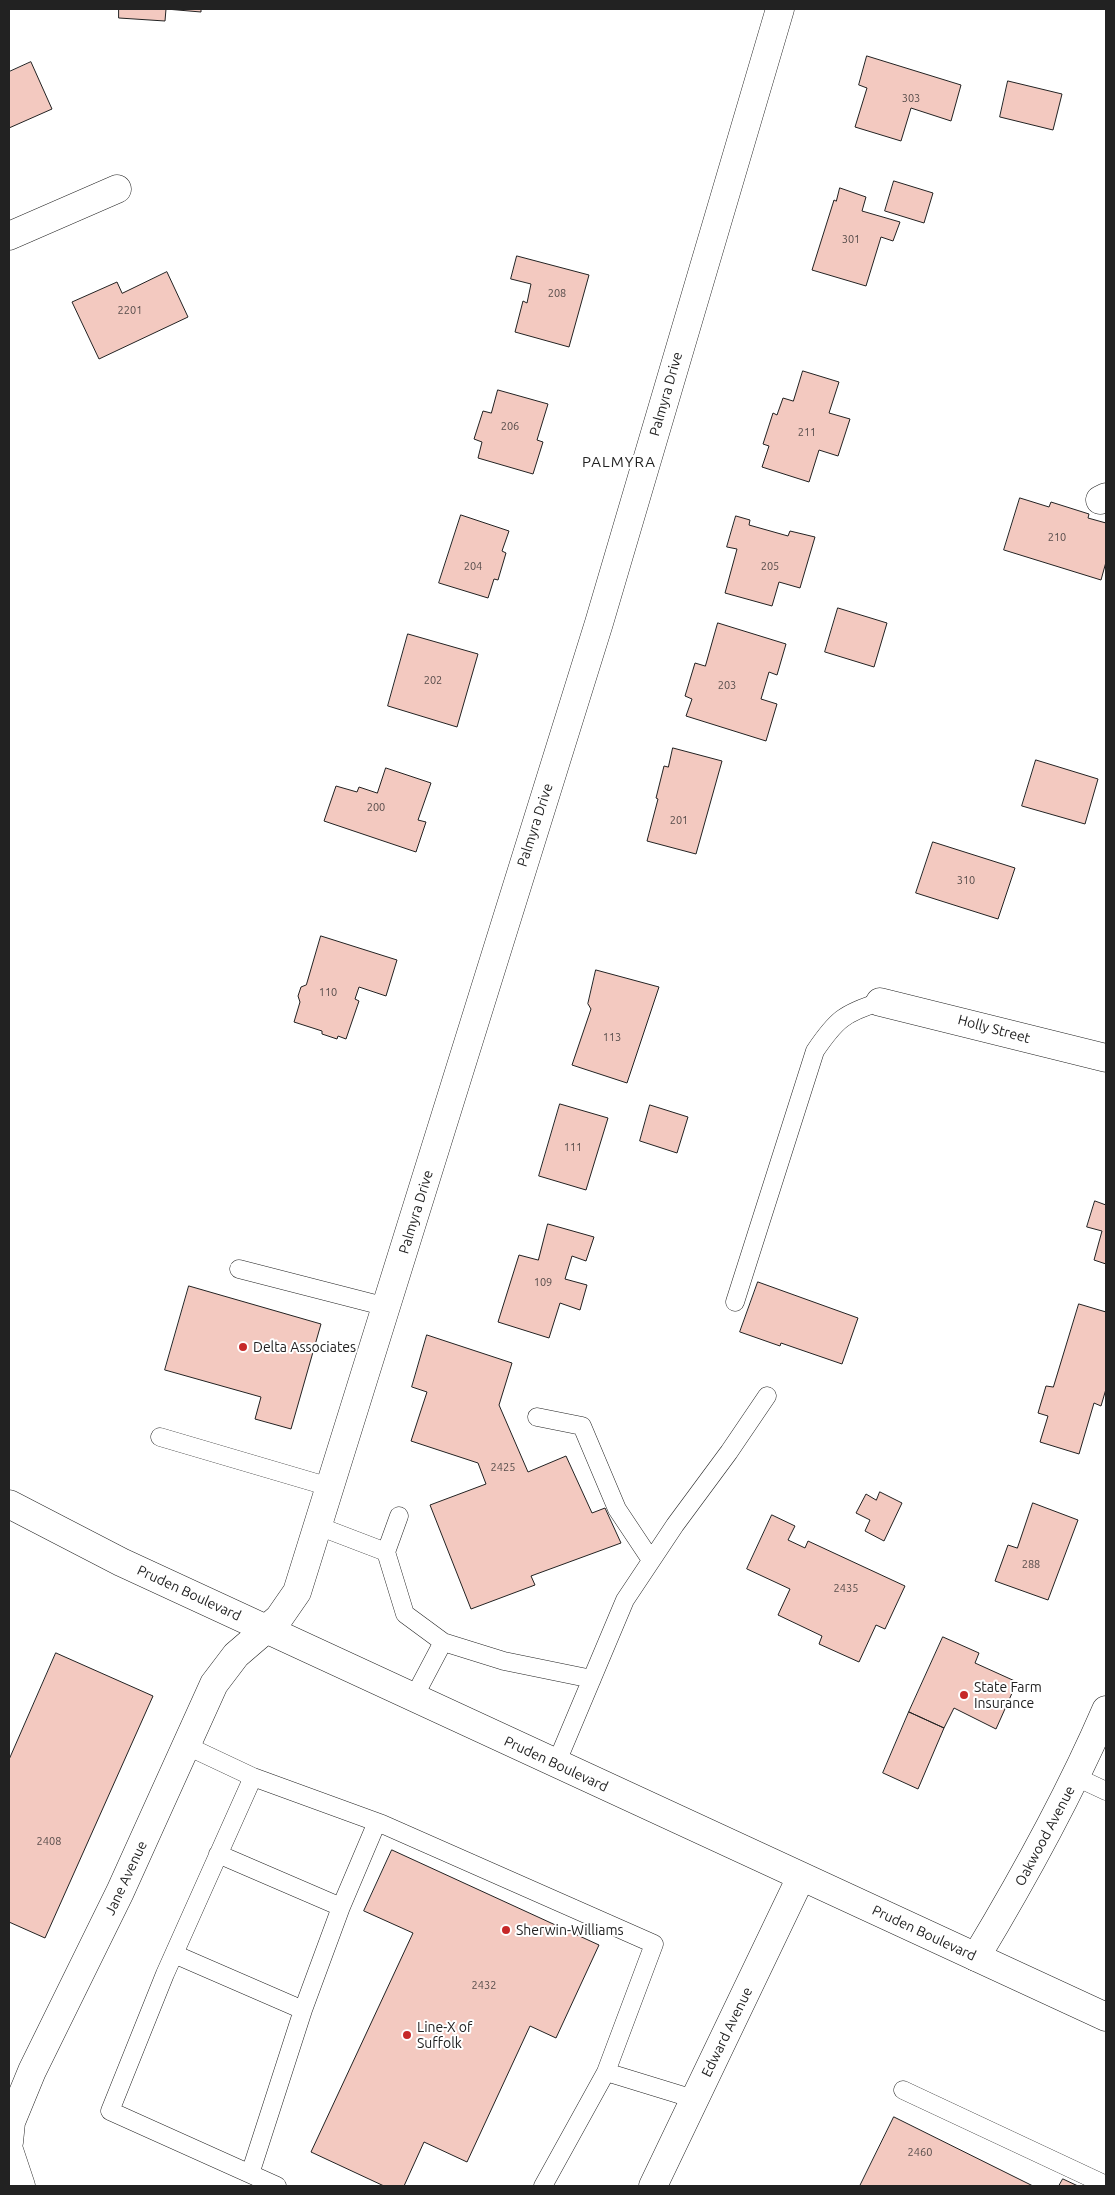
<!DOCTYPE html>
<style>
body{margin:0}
#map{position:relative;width:1115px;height:2195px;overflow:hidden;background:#fff;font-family:Ubuntu,sans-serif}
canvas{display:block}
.frame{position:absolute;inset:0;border:10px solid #222;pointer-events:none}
</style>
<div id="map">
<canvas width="1115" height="2195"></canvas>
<div class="frame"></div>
</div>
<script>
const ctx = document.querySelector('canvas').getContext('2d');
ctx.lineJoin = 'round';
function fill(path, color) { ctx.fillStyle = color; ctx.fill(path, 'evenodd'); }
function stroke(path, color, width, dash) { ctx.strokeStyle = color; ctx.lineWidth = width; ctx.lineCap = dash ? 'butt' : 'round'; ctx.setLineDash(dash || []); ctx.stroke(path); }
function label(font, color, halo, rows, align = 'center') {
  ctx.font = font + ' Ubuntu,sans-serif'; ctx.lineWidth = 4; ctx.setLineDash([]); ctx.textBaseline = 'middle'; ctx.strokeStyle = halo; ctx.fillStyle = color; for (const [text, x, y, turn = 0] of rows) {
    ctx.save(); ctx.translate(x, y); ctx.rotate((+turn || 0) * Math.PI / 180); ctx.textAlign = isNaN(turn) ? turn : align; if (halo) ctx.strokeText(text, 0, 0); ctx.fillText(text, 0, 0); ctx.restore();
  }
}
const building = new Path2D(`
 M119,9H201V12L166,9L165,21L119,18Z
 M867,56L961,85L951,121L911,108L901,141L855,127L867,88L859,85Z
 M31,62L52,109L9,128V72Z
 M1008,81L1062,94L1053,130L1000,117Z
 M894,181L933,193L924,223L885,211Z
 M840,188L866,197L862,211L900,222L893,241L881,237L866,286L812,270L834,200L836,201Z
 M517,256L589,275L569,347L515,332L523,301L527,303L531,284L511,279Z
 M167,272L188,317L99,359L72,302L117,282L122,293Z
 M803,371L839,382L829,413L850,419L838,456L819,450L809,482L762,467L769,446L763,444L773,413L777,415L783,398L793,401Z
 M498,390L548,404L537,440L543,442L533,474L478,458L482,442L474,439L483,411L491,413Z
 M1020,498L1049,507L1051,502L1089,514L1088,518L1106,523V562L1101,580L1004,550Z
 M461,515L509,531L502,551L506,553L498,580L494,579L488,598L439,583Z
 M736,516L750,520L749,525L788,536L790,531L815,537L800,588L779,582L772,606L725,593L737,549L727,547Z
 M838,608L887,623L874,667L825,652Z
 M718,623L786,644L777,675L769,672L761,699L777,704L766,741L686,716L692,699L685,696L695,663L705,666Z
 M408,634L478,654L457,727L388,706Z
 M673,748L722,761L696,854L647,841L658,799L656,798L664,766L668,767Z
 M1036,760L1098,779L1085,824L1022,806Z
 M386,768L431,783L418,820L426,822L416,852L324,821L336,786L357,792L359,787L377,793Z
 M933,842L1015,868L998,919L916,893Z
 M321,936L397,960L386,996L359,987L355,999L359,1001L346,1039L338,1036L337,1039L322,1034V1031L294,1022L300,1002L298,996L301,987L306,985Z
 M596,970L659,987L627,1083L572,1065L591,1009L588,1004Z
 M560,1104L608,1118L586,1190L539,1176Z
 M650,1105L688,1117L677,1153L640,1141Z
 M1095,1201L1106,1205V1264L1094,1260L1102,1231L1087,1227Z
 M548,1224L594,1237L586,1261L572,1256L565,1279L587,1285L580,1310L560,1303L549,1338L498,1322L519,1255L538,1260Z
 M758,1282L858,1318L842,1364L781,1343L780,1346L740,1332Z
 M189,1286L321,1324L291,1429L255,1419L261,1397L165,1370Z
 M1079,1304L1106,1312V1389L1101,1406L1094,1403L1079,1454L1040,1442L1048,1416L1038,1413L1046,1386L1053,1387Z
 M427,1335L512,1363L499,1405L528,1472L566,1456L592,1513L605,1508L621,1543L531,1576L535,1585L471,1609L430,1505L486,1484L478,1463L411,1441L427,1392L412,1387Z
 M880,1492L902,1503L884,1541L865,1531L870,1520L856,1513L866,1494L876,1500Z
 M1033,1503L1078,1520L1048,1600L995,1581L1008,1545L1017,1548Z
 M772,1515L795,1526L788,1540L805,1548L808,1541L905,1586L885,1629L876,1625L859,1662L819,1644L822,1636L778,1615L790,1589L747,1569Z
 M943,1637L979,1653L975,1663L1017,1682L996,1729L954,1708L944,1728L909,1712Z
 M56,1653L153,1696L45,1938L9,1922V1760Z
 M909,1712L944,1728L918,1789L883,1773Z
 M392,1850L599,1945L556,2038L530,2026L467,2162L424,2142L404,2186H384L311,2152L413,1933L364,1911Z
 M894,2117L1033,2186H860Z
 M1063,2179L1078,2186H1059Z`);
fill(building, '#f3c9c0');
stroke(building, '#222', 1);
const service = new Path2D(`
 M239,1269L387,1307
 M735,1302L815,1051C836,1020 844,1013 880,1002
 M537,1417L582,1426L617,1509L651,1560
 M160,1437L330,1487
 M318,1526L386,1552L405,1614L443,1642L504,1661L592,1679
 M386,1552L399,1516
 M414,1697L443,1642
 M185,1745L253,1777L165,1974L110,2111L277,2186
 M556,1764L625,1600L675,1525L729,1452L767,1396
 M253,1777L382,1824L654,1944L606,2072
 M1076,1777L1106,1791
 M218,1854L341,1907
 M174,1954L303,2010
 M903,2090L1106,2185
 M250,2174L303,2010L341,1907L377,1822
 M543,2186L606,2072L694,2099`);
const minor = new Path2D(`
 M9,236L117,189
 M1100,500L1106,497
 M880,1002L1106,1058
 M976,1957C1024,1877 1069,1796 1106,1710
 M9,2142L11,2122L32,2071L120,1892L214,1684L236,1655L279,1618L297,1592L599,623L780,9
 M9,2150L21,2186
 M653,2186L801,1877`);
const primary = new Path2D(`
 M9,1504L121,1562L1106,2017`);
stroke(service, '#222', 19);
stroke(minor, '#222', 29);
stroke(primary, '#222', 29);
stroke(service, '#fff', 18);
stroke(minor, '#fff', 28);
stroke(primary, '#fff', 28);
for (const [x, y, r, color] of [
 [243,1347,5,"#c62828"],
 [964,1695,5,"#c62828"],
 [506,1930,5,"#c62828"],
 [407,2035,5,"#c62828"]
]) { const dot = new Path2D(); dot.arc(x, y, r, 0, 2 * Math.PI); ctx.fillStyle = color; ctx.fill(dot); stroke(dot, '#fff', 2); }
label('11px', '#564c4a', null, [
 ["303",911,98],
 ["301",851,239],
 ["208",557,293],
 ["2201",130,310],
 ["206",510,426],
 ["211",807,432],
 ["210",1057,537],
 ["204",473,566],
 ["205",770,566],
 ["202",433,680],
 ["203",727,685],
 ["200",376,807],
 ["201",679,820],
 ["310",966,880],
 ["110",328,992],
 ["113",612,1037],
 ["111",573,1147],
 ["109",543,1282],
 ["2425",503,1467],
 ["288",1031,1564],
 ["2435",846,1588],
 ["2408",49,1841],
 ["2432",484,1985],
 ["2460",920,2152]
]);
label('14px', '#222', '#fff', [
 ["Palmyra Drive",666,394,-74],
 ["Palmyra Drive",535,825,-72],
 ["Holly Street",994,1029,15],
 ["Palmyra Drive",416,1212,-73],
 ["Pruden Boulevard",189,1593,25],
 ["Pruden Boulevard",556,1764,25],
 ["Oakwood Avenue",1045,1836,-62],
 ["Jane Avenue",126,1878,-65],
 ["Pruden Boulevard",924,1933,25],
 ["Edward Avenue",727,2032,-64]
]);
label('14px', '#222', '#fff', [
 ["Delta Associates",253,1347],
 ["State Farm",974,1687],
 ["Insurance",974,1703],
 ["Sherwin-Williams",516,1930],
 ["Line-X of",417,2027],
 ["Suffolk",417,2043]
], 'left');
ctx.letterSpacing = '1px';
label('15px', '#222', '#fff', [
 ["PALMYRA",619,462]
]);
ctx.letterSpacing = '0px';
</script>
